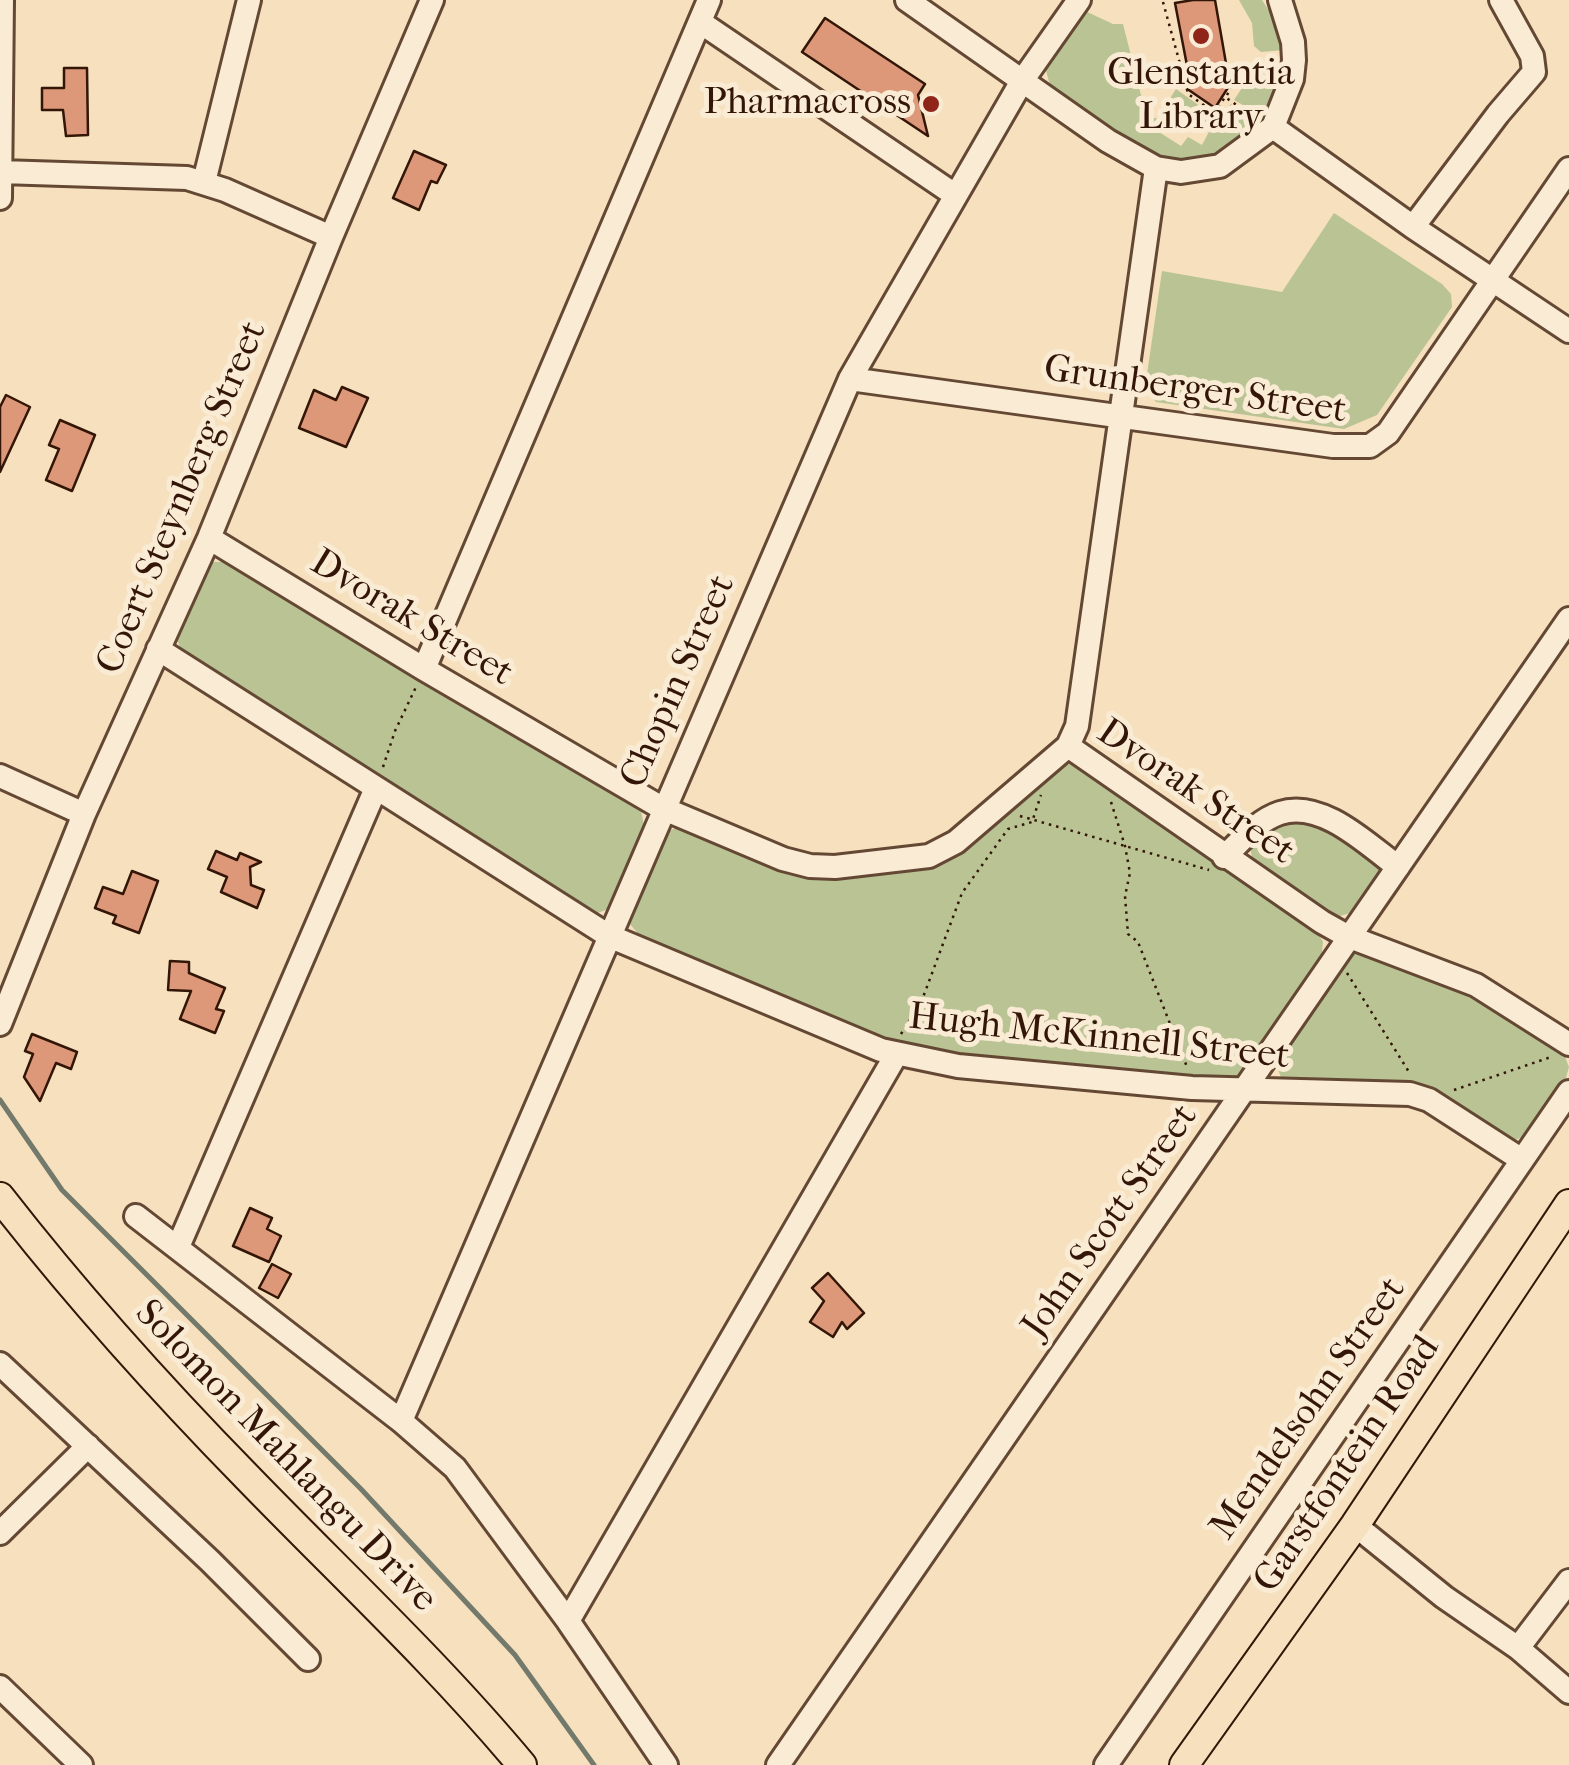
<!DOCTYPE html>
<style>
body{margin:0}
canvas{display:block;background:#f6e0bd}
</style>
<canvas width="1569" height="1765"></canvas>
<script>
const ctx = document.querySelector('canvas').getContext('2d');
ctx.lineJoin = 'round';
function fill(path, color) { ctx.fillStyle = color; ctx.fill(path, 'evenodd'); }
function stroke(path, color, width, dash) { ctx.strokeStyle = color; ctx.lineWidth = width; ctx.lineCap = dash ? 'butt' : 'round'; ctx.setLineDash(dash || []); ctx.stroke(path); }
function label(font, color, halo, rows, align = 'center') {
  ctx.font = font + ' "IM FELL French Canon",serif'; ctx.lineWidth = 10; ctx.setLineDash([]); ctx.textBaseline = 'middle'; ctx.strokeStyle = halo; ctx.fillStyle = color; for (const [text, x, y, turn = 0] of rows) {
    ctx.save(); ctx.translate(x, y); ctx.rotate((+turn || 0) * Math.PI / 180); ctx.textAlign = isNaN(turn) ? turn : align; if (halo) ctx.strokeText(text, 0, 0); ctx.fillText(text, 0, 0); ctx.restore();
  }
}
fill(new Path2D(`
 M1239,0H1262L1279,26L1284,50L1261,52L1254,46L1252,23Z
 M1085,11L1113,24H1123L1147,119L1157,118L1151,127L1181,146L1188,137L1202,145L1211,128L1169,100L1176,89L1218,119L1231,104L1256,125C1193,208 1111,130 1051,89L1045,67L1080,14Z
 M1266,64L1278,68L1282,76L1261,115L1234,100L1248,79Z
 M1334,213L1442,284L1451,294L1452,307L1377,415L1344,429L1156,402L1145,388L1162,271L1282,292Z
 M212,562H226L234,565L634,803L641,811L645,830L611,908L595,914L182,651L176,638L206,565Z
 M1072,764L1317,932L1323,942L1321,961L1238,1078L1232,1081L918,1053L641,937L629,923L631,907L664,831L684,827L815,879L942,863L1058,765Z
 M1291,820C1328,825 1351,843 1380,867L1381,872L1354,912L1333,918L1253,861L1250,848C1262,832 1273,827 1291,820Z
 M1363,951L1476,995L1563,1052L1569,1067L1565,1081L1527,1135L1515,1140L1506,1139L1443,1096L1283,1082L1275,1062L1350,955Z`), '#b9c393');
stroke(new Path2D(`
 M0,1100L62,1190L361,1489L515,1655L594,1765`), '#737a6c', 5);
const building = new Path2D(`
 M1193,0H1215L1227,69L1236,75L1215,108L1183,86L1189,76L1175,3Z
 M825,18L925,84L918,95L928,136L802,52Z
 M64,68H87L88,135L66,136L63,110H42V88H64Z
 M414,151L446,165L437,183L431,181L419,210L393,198Z
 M342,387L368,398L346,447L299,428L314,390L336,400Z
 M6,395L30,407L0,472V407Z
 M60,420L95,435L72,491L46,480L59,449L49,445Z
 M216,851L237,860L240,853L261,862L250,867L251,885L264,890L257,908L221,892L227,877L208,869Z
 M132,871L158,881L139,933L113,923L116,916L95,908L103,887L123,894Z
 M170,961L189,962V973L225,988L216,1009L224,1011L215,1033L180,1019L191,991L168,990Z
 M32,1034L77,1052L71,1069L56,1063L40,1101L24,1077L33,1054L25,1051Z
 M250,1208L272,1218L267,1229L281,1236L269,1262L233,1246Z
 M272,1264L291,1274L278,1298L259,1288Z
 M828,1273L864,1313L847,1329L842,1322L833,1337L810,1322L824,1301L812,1288Z`);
fill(building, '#dc9879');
stroke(building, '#331607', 2.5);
const minor = new Path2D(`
 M907,0L1108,141L1156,168L1181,172L1220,166L1273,127L1292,79L1294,60L1293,42L1280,0
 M700,22L955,195
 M1273,127L1413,227L1569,331
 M1,172L187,178L225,190L331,237
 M204,182L249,0
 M0,198L2,0
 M1413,227L1498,114L1534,72L1532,56L1501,0
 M850,379L1333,446H1370L1388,433L1569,169
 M209,538L424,669L662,808L783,859L810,866L835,867L929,856L956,842L1068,746L1077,726L1156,168
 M158,649L609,936L881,1050L958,1066L1192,1088L1410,1094L1429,1100L1522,1160
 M424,669L709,0
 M1068,746L1322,922L1347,936L1476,985L1569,1044
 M0,776L84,814
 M1224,857C1240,842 1258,820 1280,813C1322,799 1368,845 1398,867
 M0,1024L84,814L209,538L331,237L432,0
 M136,1216L401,1421L455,1468L568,1621L666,1765
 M178,1247L376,788
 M0,1364L210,1561L308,1659
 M401,1421L850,379L1022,81L1079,0
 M1355,1525L1444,1597L1518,1648L1569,1692
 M0,1533L88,1446
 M568,1621L896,1055
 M1518,1648L1569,1581
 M0,1687L81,1765
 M778,1765L1569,619
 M1106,1765L1569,1092`);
const major = new Path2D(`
 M0,1197C77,1296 160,1388 248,1478C340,1573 437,1663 522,1765
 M1184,1765L1355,1525L1569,1204`);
stroke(minor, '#644834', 28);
stroke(major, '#331607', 32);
stroke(new Path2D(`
 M1163,2L1185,82
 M1156,82L1183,75
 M1187,89L1188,94L1215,113L1225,97L1254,117
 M1227,95L1246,62
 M383,767L395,731L416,687
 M1111,802L1125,846L1130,873L1125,896L1128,934L1138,942L1187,1067
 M1020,816L1209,870
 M1347,973L1409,1072
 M901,1034L922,1000L962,893L1008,829L1032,822L1041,795
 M1454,1090L1551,1057`), '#331607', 2.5, [2.5, 5]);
stroke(minor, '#f9ebd4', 22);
stroke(major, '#f6e0bd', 28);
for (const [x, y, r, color] of [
 [1201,36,10,"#8f2418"],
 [931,104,10,"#8f2418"]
]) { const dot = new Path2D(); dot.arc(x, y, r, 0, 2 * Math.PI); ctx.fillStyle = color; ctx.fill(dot); stroke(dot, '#f9ebd4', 4); }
label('38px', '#331607', '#f9ebd4', [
 ["Glenstantia",1201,75],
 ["Library",1201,119],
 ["Pharmacross",911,104,"right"]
]);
label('38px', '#331607', '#f9ebd4', [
 ["Grunberger Street",1195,391,8],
 ["Coert Steynberg Street",183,498,-67],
 ["Dvorak Street",411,619,31],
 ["Chopin Street",679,682,-66],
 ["Dvorak Street",1195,793,34],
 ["Hugh McKinnell Street",1099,1038,6],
 ["John Scott Street",1111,1222,-55],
 ["Mendelsohn Street",1309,1409,-55],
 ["Solomon Mahlangu Drive",285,1457,46],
 ["Garstfontein Road",1348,1465,-56]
]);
</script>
